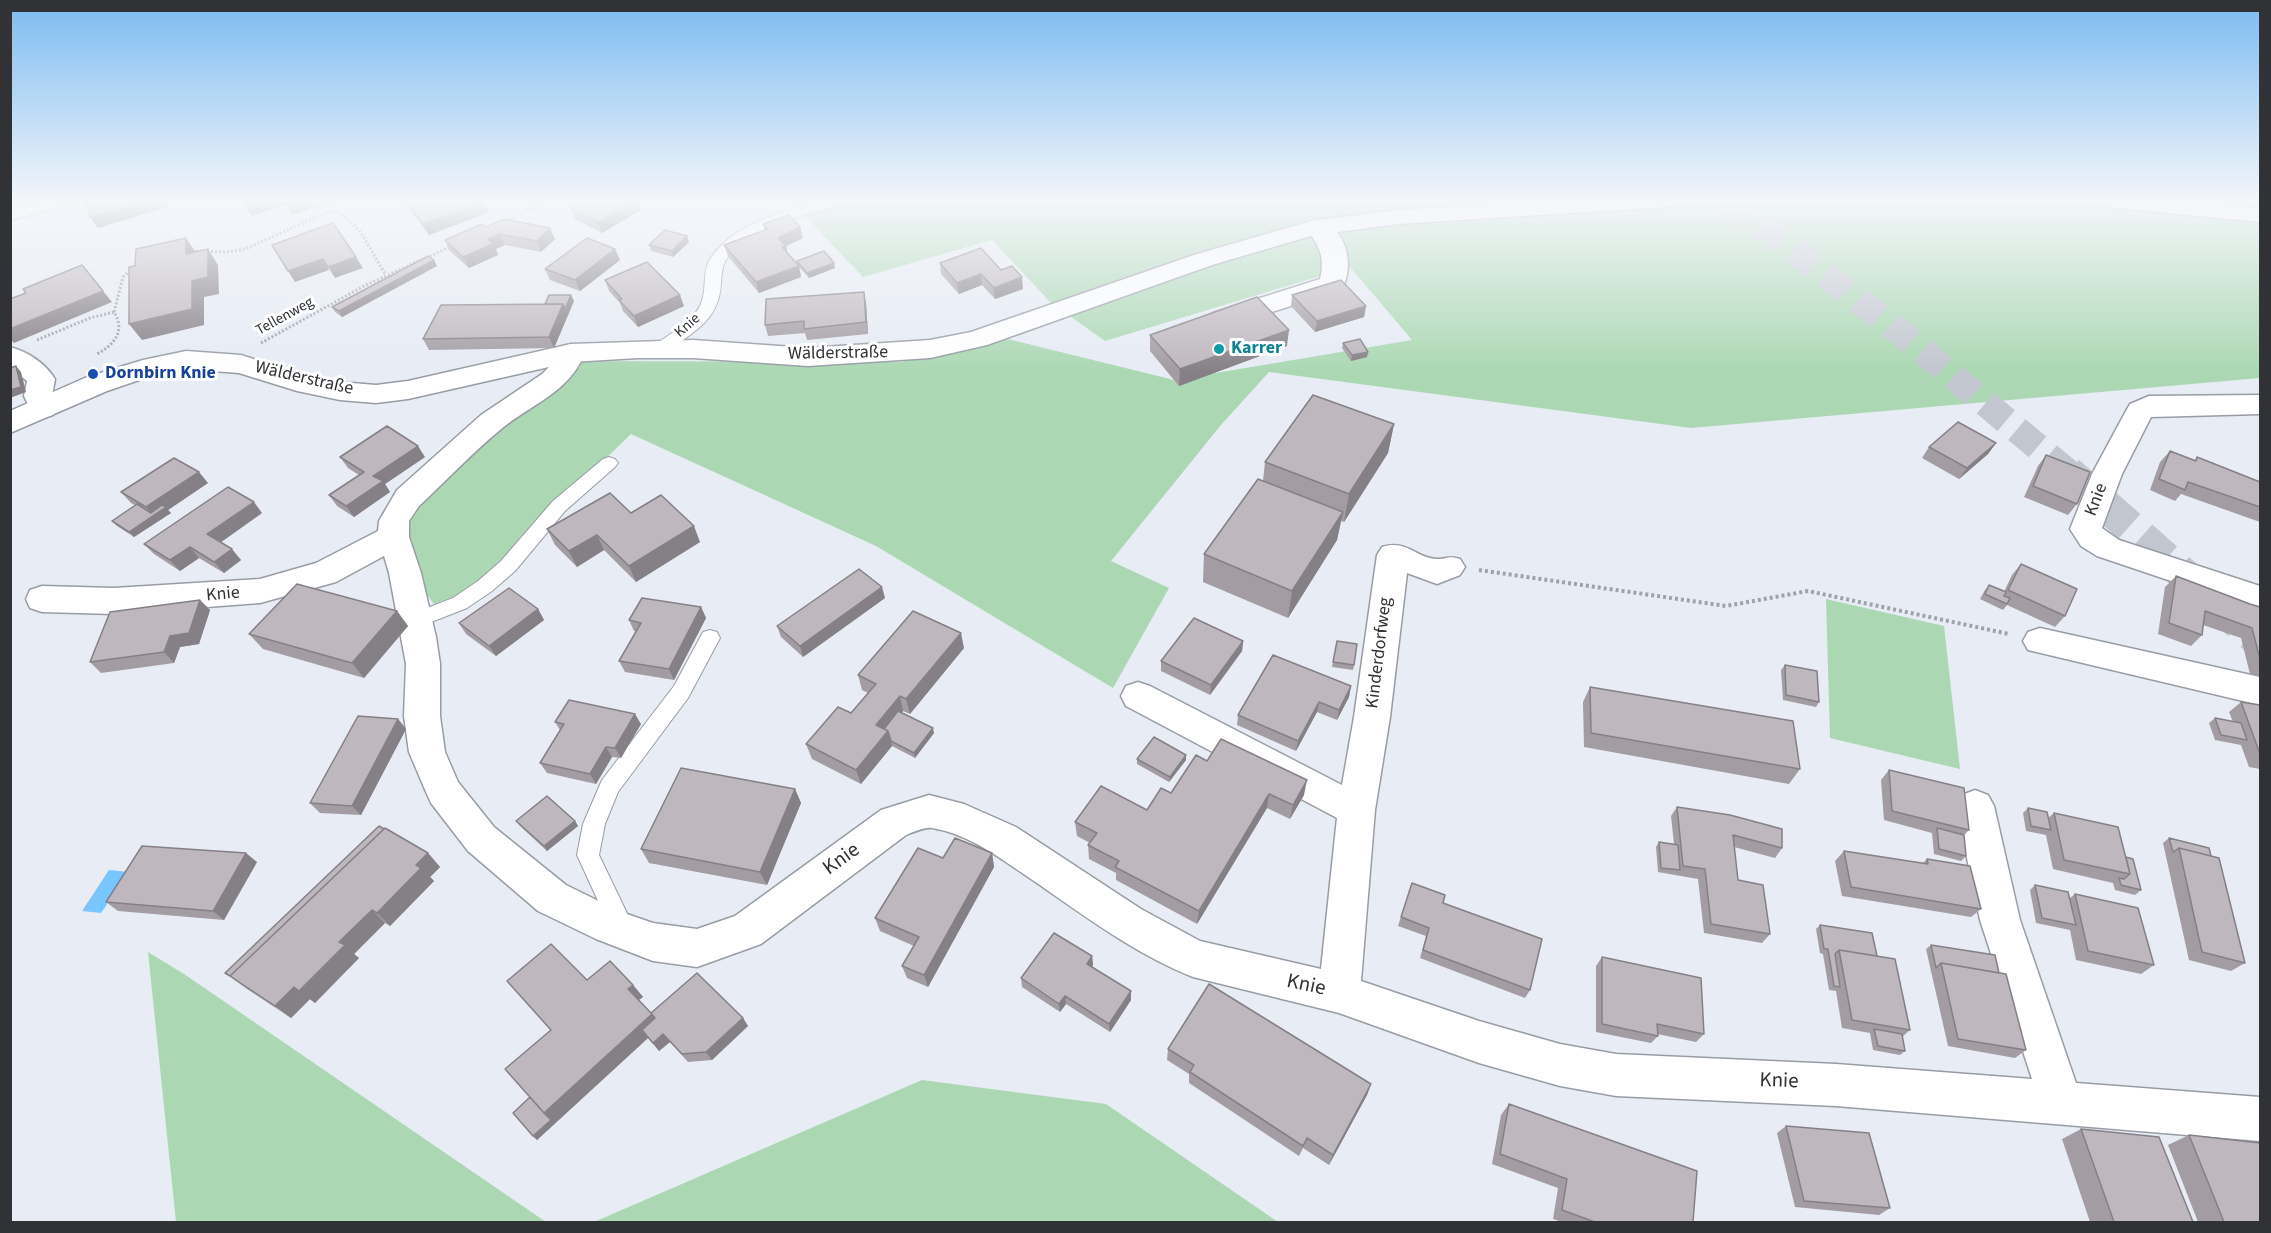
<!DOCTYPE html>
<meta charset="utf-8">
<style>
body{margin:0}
#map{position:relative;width:2271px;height:1233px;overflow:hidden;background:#e7ecf5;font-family:"Source Sans 3",sans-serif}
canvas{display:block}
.frame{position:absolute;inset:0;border:12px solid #303235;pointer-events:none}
</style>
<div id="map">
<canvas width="2271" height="1233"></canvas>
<div class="frame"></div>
</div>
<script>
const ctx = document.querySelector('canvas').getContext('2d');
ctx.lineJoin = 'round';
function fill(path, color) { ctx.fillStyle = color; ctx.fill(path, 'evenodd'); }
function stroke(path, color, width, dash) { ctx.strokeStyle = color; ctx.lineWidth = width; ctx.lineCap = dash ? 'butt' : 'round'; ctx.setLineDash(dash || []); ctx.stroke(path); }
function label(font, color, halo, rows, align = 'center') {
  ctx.font = font + ' "Source Sans 3",sans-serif'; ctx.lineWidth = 6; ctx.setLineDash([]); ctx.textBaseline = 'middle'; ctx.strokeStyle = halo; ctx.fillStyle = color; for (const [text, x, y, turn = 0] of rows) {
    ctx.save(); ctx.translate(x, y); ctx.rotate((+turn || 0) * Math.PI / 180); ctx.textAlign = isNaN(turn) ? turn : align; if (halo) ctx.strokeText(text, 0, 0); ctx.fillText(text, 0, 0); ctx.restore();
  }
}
fill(new Path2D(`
 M828,200H2260V378L1691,428L1269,372L1221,425L1111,561L1169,588L1113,688L876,546L631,434L469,591L434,604L421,587L406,528L410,509L530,401L580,361L901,362L1008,339L1174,380L1412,340L1350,267L1105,341L1050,302L992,240L863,277L805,216Z
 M1826,599L1944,626L1960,769L1830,738Z
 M148,952L184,974L546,1222H176Z
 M922,1080L1106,1104L1278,1222H594Z`), '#abd8b3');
fill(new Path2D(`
 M109,870L129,872L101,913L82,911Z`), '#79c6ff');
stroke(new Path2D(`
 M1728,200L1905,336L2070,474`), '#c2c7cf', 27, [27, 14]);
stroke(new Path2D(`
 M2068,472L2260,642`), '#c2c7cf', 33, [33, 16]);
const service = new Path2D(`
 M56,200H79L77,203L10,220V211Z
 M827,200H848L846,203C808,214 761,223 732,252C716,268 725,285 717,303C711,321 694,332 679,343C671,349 666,355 655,353L653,349L655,345C672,332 699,319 703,297C706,285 703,272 709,261C732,222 787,211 827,200Z
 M609,457L615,459L618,463L615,467L565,511L515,571L492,591L467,608L416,628L409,625L406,620L409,615L453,598L478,581L501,561L553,501L603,459Z
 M710,630L717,632L720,638L688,698L618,792L605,824L599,855L636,932L632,940L624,943L616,940L577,855L583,824L602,780L674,686L703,632Z`);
const minor = new Path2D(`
 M1318,220C1346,226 1356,267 1341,290L1231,325L1222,327L1213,325L1209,319L1213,313L1320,279C1326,256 1318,245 1306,227L1309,222Z
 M571,344L581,347L585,353C568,394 532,403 500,430C472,453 446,481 419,506L409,521V537L421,573L436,637L440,664V716L445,752L458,782L494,827L566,885L621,912L653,923L697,929L735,916L881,810L929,795L964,804L1016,827L1141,909L1200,941L1321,969L1337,818L1126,706L1121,696L1126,686L1138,682L1150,686L1342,785L1354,717L1377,555L1382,547C1407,539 1417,559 1437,559C1448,559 1448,555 1460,559L1465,567L1460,575L1437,584L1407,573L1390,717L1375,810L1361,981L1479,1021L1560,1044L1616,1054L1836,1064L2032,1079L1980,920L1956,806L1962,795L1975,790L1988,795L1994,806L2020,920L2076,1083L2260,1097V1141L1836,1106L1616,1096L1560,1086L1479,1063L1339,1013L1193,977C1137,955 1086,917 1037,883C1005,862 971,834 932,828C924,827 914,832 906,835L761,944L697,967L653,961L596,939L538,911L468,851L431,803L426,792L409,752L404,716L406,664L389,573L384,556L336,582L260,603L114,614L42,612L30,608L26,599L30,590L42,586L114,588L260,579L316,563L378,531L379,521L397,490L481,415L542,374L553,363L561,347Z
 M10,347C28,352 45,363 55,379L52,396L57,408L53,415L43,418L33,415L24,396L27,381L10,368Z
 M2149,396L2260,395V414L2151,417L2122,474L2102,528L2119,540L2260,586V611L2097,556L2081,546L2070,529L2092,474L2126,411L2130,404Z
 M2040,628L2260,677V705L2028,650L2023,641L2028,632Z`);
const tertiary = new Path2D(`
 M1554,200H1677L1674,205L1665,207L1398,224L1314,235L1212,265L987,345L930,358L808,366L693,358H638L571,362L408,399L376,403L340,400L297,391L239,373L186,369L148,377L107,391L10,433V411L87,377L143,360L186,351L241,355L301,374L340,382L376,385L408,381L571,344L693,340L808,348L930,340L971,332L1194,255L1311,221L1398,210Z
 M2097,200H2180L2260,208V222L2109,207L2100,205Z`);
stroke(service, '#989da5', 2);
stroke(minor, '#989da5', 3);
stroke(tertiary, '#989da5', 3);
stroke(new Path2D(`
 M505,222L550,200
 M191,251L227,252L245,249L332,210C361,221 370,251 386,275
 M426,258L452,246
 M114,312L123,277L140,262
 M37,340L90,318L114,312C126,331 114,345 97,354
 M261,343L364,286L419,261`), '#9fa2a9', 3, [2, 2]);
stroke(new Path2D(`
 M1479,570L1726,606L1808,591L2009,634`), '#9fa2a9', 4, [3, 3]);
fill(service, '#fff');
fill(minor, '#fff');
fill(tertiary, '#fff');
fill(new Path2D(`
 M402,200H482L489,212L429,235Z
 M571,208L641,210L602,233L575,219Z
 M763,224L800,227L803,238L786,246L788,254L798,266L797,261L835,268L809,278L799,267L801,277L759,293L728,256L724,245L765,230Z
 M486,227L555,239L541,252L505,245L496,249L498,255L469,268L450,251L445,240Z
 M689,242L673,257L651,251L649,245Z
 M434,260L437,266L342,317L335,312L332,307Z
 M620,260L580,291L550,280L545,269Z
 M940,263L1001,270L1023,289L995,299L982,285L959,294L941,274Z
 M605,280L684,306L638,327L623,311L620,303L609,291Z
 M571,295L574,301L554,348L429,350L423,339L545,304Z
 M1292,295L1366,306L1364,317L1315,332L1291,306Z
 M866,303L868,334L807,340L805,333L768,336L765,325Z
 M1150,335L1287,346L1179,386L1150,351Z
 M1343,343L1368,352L1367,357L1351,361L1342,348Z
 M1394,424L1388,453L1344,522L1341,521L1337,540L1288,618L1203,582L1204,554L1263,481L1265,462Z
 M1996,443L1988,454L1959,479L1922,458L1929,447Z
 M2170,451L2194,461L2197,457L2260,482V522L2181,494L2175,501L2150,490L2160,462Z
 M2046,455L2077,504L2068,515L2024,497L2038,466Z
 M340,457H425L385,484L390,492L354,517L337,506L329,495L359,475L348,468Z
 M208,483L168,510L171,513L134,537L117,526L112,521L135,505L131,503L121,492Z
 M262,513L221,542L241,560L224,573L199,558L180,571L154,554L144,544Z
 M631,513L700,542L636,582L604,550L577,567L555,545L547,529Z
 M2021,564L2065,616L2055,627L2007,605L2003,610L1980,599L1985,590L1989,585L2004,592L2012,575Z
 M2176,576L2250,604L2260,607V677L2250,674L2241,638L2203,625L2202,635L2191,646L2158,634L2165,587Z
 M885,598L803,657L781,637L777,626Z
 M200,600L210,610L199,644L180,647L174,663L101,673L90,662Z
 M701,607L706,618L674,680L625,672L619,661L636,631H634L629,620Z
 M538,609L544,620L496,656L466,634L459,623Z
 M397,611L408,626L364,678L263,649L249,634Z
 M1243,641L1242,651L1210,695L1161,671V661Z
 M1337,641L1354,665L1353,670L1332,667Z
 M964,648L910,714L903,711L902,713L934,733L915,758L892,746L861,784L812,759L806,744L851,713L868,693L862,690L858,675Z
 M1785,665L1819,702L1816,707L1783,700L1781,670Z
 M1351,686L1349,697L1337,720L1317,712L1296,751L1237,725L1238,715Z
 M1590,687L1800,769L1789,784L1584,747L1583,702Z
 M2241,702L2260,705V769L2249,767L2241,745L2215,740L2209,723L2215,718L2233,722L2229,712Z
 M398,719L406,729L361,815L320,813L310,803Z
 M555,722L641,724L621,758L612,757L596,784L547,773L540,763L560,730Z
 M1186,755V760L1169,782L1137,764V759Z
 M1207,761L1304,795L1290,819L1267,808L1197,924L1116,880V873L1089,859L1088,845L1090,843L1077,836L1075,822L1147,810L1171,793Z
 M1889,770L1969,830L1964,835L1966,856L1961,861L1934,854L1932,833L1884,820L1881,780Z
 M795,789L801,803L767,885L649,863L641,849Z
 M1677,807L1782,848L1775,858L1734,847L1738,880L1770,934L1762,943L1704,933L1698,879L1658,872L1656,847L1659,842L1674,844L1671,816Z
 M2028,808L2048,818L2054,813L2126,857L2141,890L2135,895L2115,890L2113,883L2053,869L2046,835L2026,831L2023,813Z
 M516,821H575L578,826L547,851L520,826Z
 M2169,838L2211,856L2245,963L2231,971L2189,960L2163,843Z
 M1844,851L1922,864L1927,859L1981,909L1971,917L1842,896L1835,861Z
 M428,853L440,867L430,877L434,881L390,926L385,923L354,954L359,958L315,1003L310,999L291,1018L247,989L225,973Z
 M992,853L994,867L928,987L907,978L902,966L914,946L880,931L875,918L943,858Z
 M257,862L224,920L118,911L106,902Z
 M2035,885L2070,898L2075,894L2154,965L2141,974L2076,960L2070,930L2036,923L2030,890Z
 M1409,892L1443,903L1530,990L1525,998L1420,958L1426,936L1398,926Z
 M1820,925L1877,956L1910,1030L1902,1037L1905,1051L1900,1055L1873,1050L1870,1033L1842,1028L1836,991L1829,990L1823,954L1820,953L1816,929Z
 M1931,945L1999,973L2026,1050L2015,1058L1948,1046L1926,949Z
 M1092,956L1093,965L1092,967L1131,1000L1110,1032L1066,1004L1060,1012L1022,987L1021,978Z
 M1602,957L1704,1034L1696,1042L1657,1034L1658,1036L1651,1043L1596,1032V966Z
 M587,980L633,985L643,997L639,1000L651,1013L743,1018L748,1026L712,1060L688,1062L670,1042L659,1051L648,1038L537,1140L533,1136L530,1097L551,1030Z
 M1168,1049L1371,1084L1367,1095L1329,1165L1303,1148L1299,1156L1189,1083V1074L1167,1060Z
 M1509,1104L1693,1222H1562L1553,1219L1558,1188L1492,1164L1501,1115Z
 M1786,1126L1890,1208L1879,1215L1795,1207L1777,1133Z
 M2081,1129L2193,1222H2090L2062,1139Z
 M2189,1135L2260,1222H2198L2168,1145Z`), '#a39da3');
fill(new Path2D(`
 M149,200H166L168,207L98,228L90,217Z
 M263,200H283L286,205L252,216L245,205Z
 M297,200H337L292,215L285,204Z
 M636,200H637L641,210L602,233L598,222Z
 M484,202L489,212L429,235L423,224Z
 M800,227L803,238L786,246L788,257L785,258L778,238Z
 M550,228L555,239L541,252L537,241Z
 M500,234L505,245L496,249L498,255L469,268L463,257L488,239Z
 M687,236L689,242L673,257L672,251Z
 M186,238L197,254H186Z
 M208,249L218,265L219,294L204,297V325L142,340L129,324L192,281Z
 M615,249L620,260L580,291L575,280Z
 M356,257L363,268L335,278L328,267Z
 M323,259L329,270L295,282L288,271Z
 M434,260L437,266L342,317L339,311Z
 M834,263L835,268L809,278L807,273Z
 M799,266L801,277L759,293L756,282Z
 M981,274L982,285L959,294L957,283Z
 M1022,277L1023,289L995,299L994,288Z
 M103,291L112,302L14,343L10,339V329Z
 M864,292L866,303L868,334L866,322Z
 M571,295L574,301L554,348L549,337L563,304Z
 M680,295L684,306L638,327L634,316Z
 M1366,306L1364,317L1315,332L1317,321Z
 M1289,330L1287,346L1179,386L1180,369Z
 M1368,352L1367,357L1351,361L1352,355Z
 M16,366L21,372L26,392L10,398V390Z
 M1394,424L1388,453L1344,522L1349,494Z
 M1996,443L1988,454L1959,479L1967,468Z
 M418,446L425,457L385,484L390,492L354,517L346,506L373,476Z
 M199,472L208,483L168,510L171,513L134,537L129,532L153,516L146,507Z
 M254,502L262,513L217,545L207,534Z
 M1343,512L1337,540L1288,618L1292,591Z
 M694,526L700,542L636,582L629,566Z
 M597,535L604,550L577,567L569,551Z
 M190,547L199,558L180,571L170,560Z
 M232,549L241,560L224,573L214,562Z
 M882,587L885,598L803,657L800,646Z
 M200,600L210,610L199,644L180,647L174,663L164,652L170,636Z
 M701,607L706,618L674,680L669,669Z
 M538,609L544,620L496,656L489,646Z
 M397,611L408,626L364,678L352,663Z
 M961,633L964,648L910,714L906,699Z
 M1243,641L1242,651L1210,695L1211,685Z
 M1351,686L1349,697L1337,720L1339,710Z
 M900,696L903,711L883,737L876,725Z
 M1319,702L1317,712L1296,751L1298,741Z
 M635,714L641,724L621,758L615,748Z
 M398,719L406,729L361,815L352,806Z
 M933,728L934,733L915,758L914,753Z
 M888,731L892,746L861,784L856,770Z
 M606,747L612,757L596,784L590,774Z
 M1186,755V760L1169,782L1170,777Z
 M1307,780L1304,795L1290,819L1293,805Z
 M795,789L801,803L767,885L760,872Z
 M1269,794L1267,808L1197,924L1199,911Z
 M575,821L578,826L547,851L544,846Z
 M246,853L257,862L224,920L213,911Z
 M428,853L440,867L430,877L434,881L390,926L377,913L416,865Z
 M992,853L994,867L928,987L924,975Z
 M372,910L385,923L354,954L359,958L315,1003L299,991L339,942Z
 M1092,956L1093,965L1088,973L1087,964Z
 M633,985L643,997L637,1001L628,989Z
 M294,987L310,999L291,1018L275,1006Z
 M1131,991V1000L1110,1032L1109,1024Z
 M1065,996L1066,1004L1060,1012L1059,1004Z
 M652,1014L661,1026L642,1030L648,1038L537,1140L533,1136L544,1113Z
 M743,1018L748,1026L712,1060L706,1052Z
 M663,1034L670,1042L659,1051L653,1043Z
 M1371,1084L1367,1095L1329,1165L1333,1155Z`), '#858085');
const building = new Path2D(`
 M85,200H149L90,217Z
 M242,200H263L245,205Z
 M283,200H297L285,204Z
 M405,200H482L484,202L423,224Z
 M585,200H636L598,222L571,208Z
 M789,215L800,227L778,238L786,246L782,247L799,266L756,282L724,245L768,229L763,224Z
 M504,219L550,228L537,241L500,234L488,239L493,244L463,257L445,240L482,224L486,227Z
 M333,223L356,257L328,267L323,259L288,271L272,245Z
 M665,230L687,236L672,251L649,245Z
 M186,238V254L208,249V277L192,281V309L129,324V267L135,266L136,249Z
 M587,238L615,249L575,280L545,269Z
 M981,248L1001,270L1012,266L1022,277L994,288L981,274L957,283L940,263Z
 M824,251L834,263L807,273L797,261Z
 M428,256L434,260L339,311L332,307Z
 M647,262L680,295L634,316L619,300L622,299L605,280Z
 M82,265L103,291L10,329V299L26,293L23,289Z
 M1341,280L1366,306L1317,321L1292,295Z
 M864,292L866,322L804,329V321L765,325L766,299Z
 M549,295H571L565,309L563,304H545Z
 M1257,297L1289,330L1180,369L1150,335Z
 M563,304L549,337L423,339L441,305Z
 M1360,339L1368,352L1352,355L1343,343Z
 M16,366L21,387L10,390V368Z
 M1313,395L1394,424L1349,494L1265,462Z
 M1958,422L1996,443L1967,468L1929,447Z
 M387,426L418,446L373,476L383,481L346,506L329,495L364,472L340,457Z
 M2170,451L2196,461L2197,457L2260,482V507L2188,482L2185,490L2159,479Z
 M2046,455L2090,472L2077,504L2033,486Z
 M174,458L199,472L146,507L121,492Z
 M1258,479L1343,512L1292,591L1204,554Z
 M228,487L254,502L207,534L232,549L214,562L190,547L170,560L144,544Z
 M610,493L631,513L661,495L694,526L629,566L597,535L569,551L547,529Z
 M137,504L151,513L162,505L166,507L129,532L112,521Z
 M2021,564L2077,589L2065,616L2008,590Z
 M859,569L882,587L800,646L777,626Z
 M2176,576L2250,604L2260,607V659L2252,628L2205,611L2202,635L2169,623Z
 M297,584L397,611L352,663L249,634Z
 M1989,585L2006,592L2004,596L2010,598L2007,604L1985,594Z
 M509,588L538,609L489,646L459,623Z
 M642,598L701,607L669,669L619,661L641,623L629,620Z
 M200,600L189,633L170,636L164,652L90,662L110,612Z
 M913,611L961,633L906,699L900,696L876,725L888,731L856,770L806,744L838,707L851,713L876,684L858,675Z
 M1194,618L1243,641L1211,685L1161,661Z
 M1337,641L1357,644L1354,665L1333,662Z
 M1273,655L1351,686L1339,710L1319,702L1298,741L1238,715Z
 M1785,665L1817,671L1819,702L1786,695Z
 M1590,687L1793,721L1800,769L1591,733Z
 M569,700L635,714L615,748L606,747L590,774L540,763L564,724L555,722Z
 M2241,702L2260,705V754Z
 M898,711L933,728L914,753L891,741L888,731L884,729Z
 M358,716L398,719L352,806L310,803Z
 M2215,718L2241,723L2247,740L2221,735Z
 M1154,737L1186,755L1170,777L1137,759Z
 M1221,739L1307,780L1293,805L1269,794L1199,911L1115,867L1119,861L1088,845L1097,833L1075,822L1101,786L1147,810L1161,788L1171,793L1196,755L1207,761Z
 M681,768L795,789L760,872L641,849Z
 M1889,770L1964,788L1969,830L1892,811Z
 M547,796L575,821L544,846L516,821Z
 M1677,807L1730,815L1782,829V848L1733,835L1738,880L1763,885L1770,934L1711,924L1705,869L1683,866Z
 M2028,808L2047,812L2051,830L2031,826Z
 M2054,813L2118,827L2130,874L2064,860Z
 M379,826L384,829L230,976L225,973Z
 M385,828L428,853L416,865L421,868L377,913L372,910L339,942L345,945L299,991L294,987L275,1006L230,976Z
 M1937,828L1964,835L1966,856L1939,849Z
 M955,838L992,853L924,975L902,966L919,937L875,918L918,848L943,858Z
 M2169,838L2209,848L2211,856L2179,848L2173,852Z
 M1659,842L1678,845L1680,870L1661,868Z
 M142,846L246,853L213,911L106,902Z
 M2179,848L2219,858L2245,963L2202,952Z
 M1844,851L1928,864L1927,859L1970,866L1981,909L1851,887Z
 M2126,857L2133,859L2141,890L2121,885L2119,878L2124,879L2130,874Z
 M1412,883L1445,895L1443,903L1542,939L1530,990L1423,950L1429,928L1401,917Z
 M2035,885L2068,892L2076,925L2042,918Z
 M2075,894L2138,908L2154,965L2088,951Z
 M1820,925L1872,933L1877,956L1839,950L1835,954L1840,987L1834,986L1828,949H1824Z
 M1054,933L1092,956L1087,964L1131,991L1109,1024L1065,996L1059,1004L1021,978Z
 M551,944L587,980L610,961L633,985L628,989L652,1014L544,1113L505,1069L551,1030L507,981Z
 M1931,945L1995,955L1999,973L1941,963L1936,968Z
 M1839,950L1895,959L1910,1030L1852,1020Z
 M1602,957L1701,978L1704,1034L1657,1024L1658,1036L1602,1024Z
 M1941,963L2006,974L2026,1050L1958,1039Z
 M697,973L743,1018L706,1052L682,1054L663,1034L653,1043L642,1030L655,1018L651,1013Z
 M1209,984L1371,1084L1333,1155L1307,1138L1303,1146L1190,1072L1194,1065L1168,1049Z
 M1874,1029L1902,1034L1905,1051L1878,1046Z
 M530,1097L544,1113L551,1120L533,1136L513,1113Z
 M1509,1104L1697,1171L1693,1222H1595L1562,1210L1567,1179L1500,1154Z
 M1786,1126L1869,1133L1890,1208L1804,1201Z
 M2081,1129L2159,1137L2193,1222H2114Z
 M2189,1135L2260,1143V1222H2224Z`);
fill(building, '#beb7be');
stroke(building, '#858085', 1.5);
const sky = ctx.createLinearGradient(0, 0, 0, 372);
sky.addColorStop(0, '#7bbbf1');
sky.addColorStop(0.54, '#f4f6fa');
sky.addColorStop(1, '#f4f6fa00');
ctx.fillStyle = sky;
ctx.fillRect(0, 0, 2271, 372);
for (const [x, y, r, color] of [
 [1219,349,6,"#0f9aa8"],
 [93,374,6,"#1a4fb4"]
]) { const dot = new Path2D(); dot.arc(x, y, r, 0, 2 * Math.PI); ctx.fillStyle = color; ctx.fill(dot); stroke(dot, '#fff', 2); }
label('15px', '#303235', '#fff', [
 ["Tellenweg",285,317,-29],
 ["Knie",688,326,-41]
]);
label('bold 18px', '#0d838f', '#fff', [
 ["Karrer",1231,349]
], 'left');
label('18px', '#303235', '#fff', [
 ["Wälderstraße",838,354,-1],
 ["Wälderstraße",304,379,13],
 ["Knie",2097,500,-69],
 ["Knie",223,595,-5],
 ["Kinderdorfweg",1380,653,-83]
]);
label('bold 18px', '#164399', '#fff', [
 ["Dornbirn Knie",105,374]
], 'left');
label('21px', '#303235', '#fff', [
 ["Knie",842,860,-36],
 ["Knie",1306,986,12],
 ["Knie",1779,1082,2]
]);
</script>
